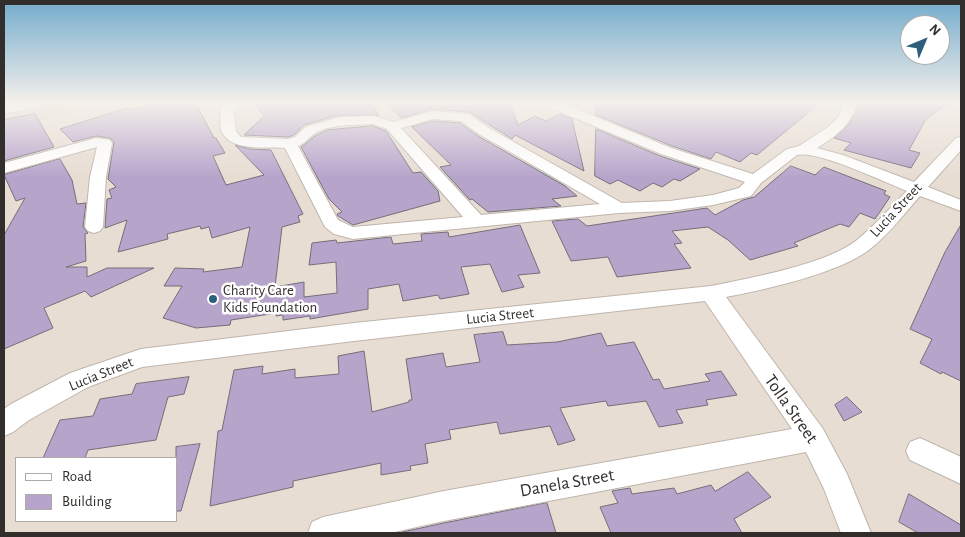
<!DOCTYPE html>
<style>
body{margin:0}
#map{position:relative;width:965px;height:537px;overflow:hidden;background:#e7ddd3;font-family:"Alegreya Sans",sans-serif}
canvas{display:block}
.frame{position:absolute;inset:0;border:5px solid #322e2b;pointer-events:none}
.legend{position:absolute;left:15px;top:457px;width:162px;height:65px;box-sizing:border-box;background:#fff;border:1px solid #adabaa;margin:0;padding:6px 9px;list-style:none;font-size:15px;color:#322e2b}
.legend li{display:flex;align-items:center;gap:10px;height:25px}
.legend b{width:25px;border:1px solid #adabaa}
.north{position:absolute;left:900px;top:15px;width:50px;height:50px;box-sizing:border-box;background:#fff;border:1px solid #adabaa;border-radius:50%;rotate:45deg;font-size:14px;font-weight:700;line-height:20px;text-align:center;color:#322e2b}
.north::after{content:'';display:block;margin:auto;width:18px;height:22px;background:#2d5f7c;clip-path:polygon(50% 0,100% 100%,50% 72%,0 100%)}
</style>
<div id="map">
<canvas width="965" height="537"></canvas>
<div class="frame"></div>
<ul class="legend">
<li><b style="height:6px;background:#fff"></b>Road</li>
<li><b style="height:14px;background:#b7a4cb"></b>Building</li>
</ul>
<div class="north">N</div>
</div>
<script>
const ctx = document.querySelector('canvas').getContext('2d');
ctx.lineJoin = 'round';
function fill(path, color) { ctx.fillStyle = color; ctx.fill(path, 'evenodd'); }
function stroke(path, color, width, dash) { ctx.strokeStyle = color; ctx.lineWidth = width; ctx.lineCap = dash ? 'butt' : 'round'; ctx.setLineDash(dash || []); ctx.stroke(path); }
function label(font, color, halo, rows, align = 'center') {
  ctx.font = font + ' "Alegreya Sans",sans-serif'; ctx.lineWidth = 5; ctx.setLineDash([]); ctx.textBaseline = 'middle'; ctx.strokeStyle = halo; ctx.fillStyle = color; for (const [text, x, y, turn = 0] of rows) {
    ctx.save(); ctx.translate(x, y); ctx.rotate((+turn || 0) * Math.PI / 180); ctx.textAlign = isNaN(turn) ? turn : align; if (halo) ctx.strokeText(text, 0, 0); ctx.fillText(text, 0, 0); ctx.restore();
  }
}
fill(new Path2D(`
 M39,102H84L68,114L4,128V110Z`), '#ddd4bf');
const building = new Path2D(`
 M161,102H195L214,138H216L225,153L213,156L226,185L264,175L235,145L250,149L271,150L303,214L298,216L300,222L282,227L275,287L304,282V297L337,293L336,262L309,265L312,243L336,240L337,243L391,237L393,244L422,241L421,234L448,232L449,237L520,225L540,273L518,275L524,287L502,292L490,264L461,267L469,294L440,299L438,295L403,301L399,284L368,289V309L310,319V316L283,320V315L276,316L277,313L231,320L230,325L196,328L163,318L182,286H164L175,268L204,269L203,272L242,267L250,227L212,238L209,227L201,229L200,226L167,234L168,239L118,252L127,220L105,228L107,199L112,198L109,190L116,187L108,179L114,142L110,138L96,136L73,142L60,129L130,107L132,109Z
 M253,102H371L379,116L339,115L304,125L294,135L288,137L244,135L264,116Z
 M386,102H509L518,125L535,116L546,121L560,114L572,119L584,171L515,135L512,139L469,112L432,109L402,118Z
 M596,102H821L757,155L751,153L740,162L716,152L711,159L672,146L596,115Z
 M859,102H950L926,119L909,150L920,153L911,168L844,150L851,143L834,138L849,124Z
 M35,114L54,147L4,161V120Z
 M433,121L460,123L478,136L565,186L577,196L552,199L561,206L488,212L472,199L470,200L440,167L451,165L412,127Z
 M373,126L386,131L413,173L421,172L438,191L440,201L353,225L338,216L337,214L342,212L329,199L301,147L315,136L327,130Z
 M596,129L660,156L700,169L680,181L674,179L662,187L653,183L640,191L618,180L610,184L595,176Z
 M60,159L72,180L77,204L86,203L83,227L88,233L85,234L86,261L66,267H87V277L107,268H154L91,297L85,291L44,308L53,328L4,349V235L25,198L16,201L4,175Z
 M791,166L815,175L824,167L886,191L884,194L890,197L875,219L860,213L849,227L840,224L794,243L798,246L750,260L728,240L708,227L672,231L682,243L674,244L691,268L617,277L608,257L571,261L552,221L578,219L587,226L707,208L715,215L743,200L754,197Z
 M961,225V381L942,372L941,374L920,363L932,339L910,329L945,252Z
 M503,332L507,345L557,342L601,333L607,346L634,342L653,380L659,379L664,389L710,381L705,374L721,371L737,395L706,400L708,405L676,410L683,423L659,427L646,401L608,406L606,401L560,408L575,440L558,445L550,426L500,434L497,422L449,430L451,439L425,444L428,463L410,466L411,470L381,475V463L293,481V487L210,506L218,431L222,430L234,370L263,366L262,374L295,369V378L339,374L338,356L364,351L372,412L409,402V400H412L406,359L443,353L446,367L480,362L474,335Z
 M189,377L184,394L168,397L156,440L88,450L85,458H43L60,420L93,416L100,399L132,394L136,384Z
 M847,397L862,412L844,421L835,405Z
 M200,444L181,511H176V447Z
 M748,472L771,497L734,519L742,533H611L600,507L618,503L612,491L630,488L632,494L674,488L677,494L711,485L715,491Z
 M909,494L961,525V533H918L899,522Z
 M547,503L556,533H398L444,523Z`);
fill(building, '#b7a4cb');
stroke(building, '#736e78', 1);
const minor = new Path2D(`
 M22,102H46L44,105L4,114V106Z
 M228,102H245L234,110L236,131L241,137L288,139L295,137L305,127L340,117L374,116L393,122L433,111L469,114L489,128L622,203L670,201L713,195L739,188L745,182L661,154L551,108L525,106L518,102H560L671,148L753,174L787,149L799,146L828,127L839,116L843,102H857C853,124 835,137 817,148L843,155L914,182L956,138L961,137V150L928,187L961,200V211L920,196C904,214 889,234 870,249C840,273 764,290 726,297L823,429L847,474L871,533H841L824,489L806,452L444,521L390,533H308L312,522L323,517L444,491L792,429L705,301L354,341L142,367L88,387L29,420L13,432L4,436V409L11,404L70,373L141,349L354,323L711,286C751,278 827,264 857,240C875,225 891,207 907,191C884,182 818,150 797,155L761,183L751,196L713,205L670,211L619,213L353,239L334,234L325,227L285,148C267,147 230,151 222,132C219,125 221,116 220,108ZM433,119L461,121L479,134L600,204L481,215L401,128ZM373,124L387,129L463,217L353,227L338,220L298,146C306,143 308,138 314,134C328,124 356,125 373,124Z
 M96,138L110,140L112,143L106,177L103,227L100,231L94,233L88,231L85,227L90,177L97,147L4,173V163Z
 M920,438L961,457V484L910,460L906,451L910,442Z`);
stroke(minor, '#bfb5ac', 2);
stroke(new Path2D(`
 M484,113L512,106`), '#a39b94', 2.5, [0.5, 2.5]);
fill(minor, '#fff');
const sky = ctx.createLinearGradient(0, 0, 0, 177);
sky.addColorStop(0, '#74accc');
sky.addColorStop(0.58, '#f4f0eb');
sky.addColorStop(1, '#f4f0eb00');
ctx.fillStyle = sky;
ctx.fillRect(0, 0, 965, 177);
for (const [x, y, r, color] of [
 [213,299,5,"#2d5f7c"]
]) { const dot = new Path2D(); dot.arc(x, y, r, 0, 2 * Math.PI); ctx.fillStyle = color; ctx.fill(dot); stroke(dot, '#fff', 2); }
label('15px', '#322e2b', '#fff', [
 ["Lucia Street",896,210,-47],
 ["Lucia Street",500,316,-6],
 ["Lucia Street",101,374,-22]
]);
label('15px', '#322e2b', '#fff', [
 ["Charity Care",223,290],
 ["Kids Foundation",223,307]
], 'left');
label('18px', '#322e2b', '#fff', [
 ["Tolla Street",791,409,55],
 ["Danela Street",567,483,-10]
]);
</script>
